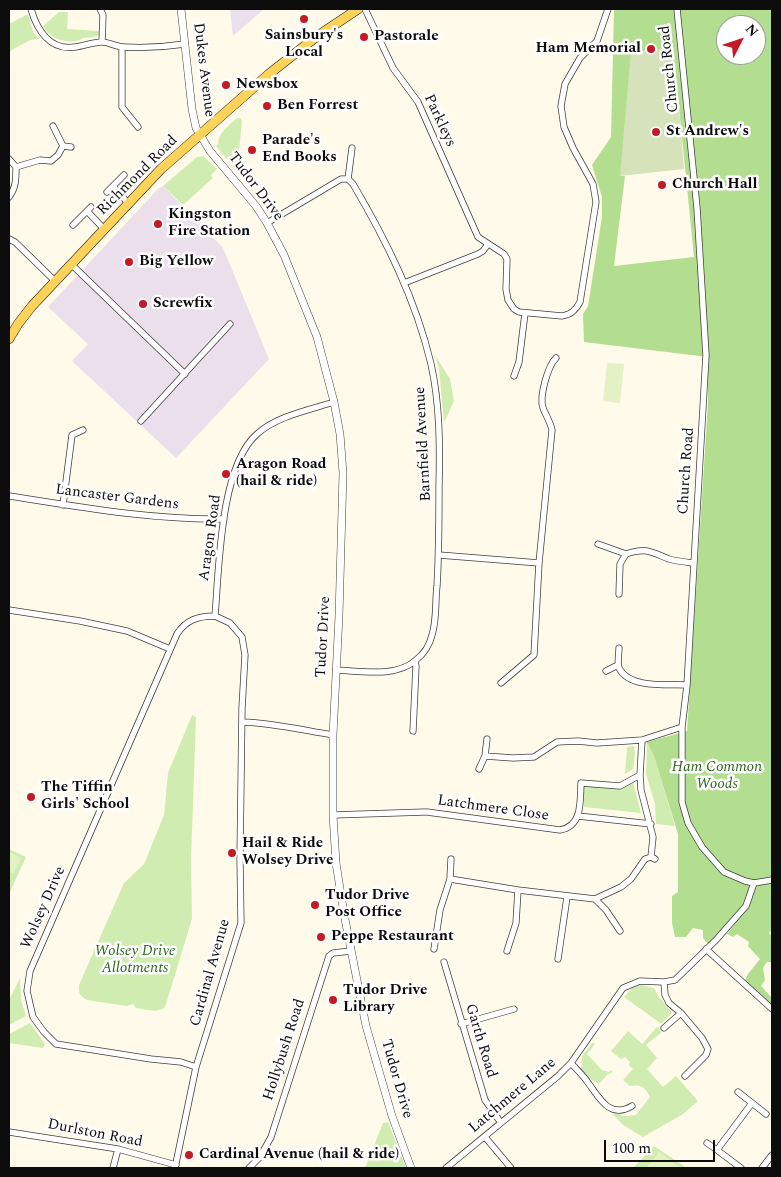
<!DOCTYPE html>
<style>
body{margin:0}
#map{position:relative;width:781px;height:1177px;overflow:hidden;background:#fffaea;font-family:Spectral,serif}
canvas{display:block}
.frame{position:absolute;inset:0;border:10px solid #0c0c0c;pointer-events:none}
.north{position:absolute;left:716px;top:15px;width:50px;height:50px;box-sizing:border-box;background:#fff;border:1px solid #9e9e9e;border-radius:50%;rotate:49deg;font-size:14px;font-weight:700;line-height:20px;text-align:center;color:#0c0c0c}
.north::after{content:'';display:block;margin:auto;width:18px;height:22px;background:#c51a26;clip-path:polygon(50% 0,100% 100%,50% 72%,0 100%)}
.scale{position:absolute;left:604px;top:1140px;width:111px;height:22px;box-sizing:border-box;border:2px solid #0c0c0c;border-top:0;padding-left:6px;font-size:15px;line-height:18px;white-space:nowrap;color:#0c0c0c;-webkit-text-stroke:4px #fff;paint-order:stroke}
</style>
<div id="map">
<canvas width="781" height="1177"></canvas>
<div class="frame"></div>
<div class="north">N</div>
<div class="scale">100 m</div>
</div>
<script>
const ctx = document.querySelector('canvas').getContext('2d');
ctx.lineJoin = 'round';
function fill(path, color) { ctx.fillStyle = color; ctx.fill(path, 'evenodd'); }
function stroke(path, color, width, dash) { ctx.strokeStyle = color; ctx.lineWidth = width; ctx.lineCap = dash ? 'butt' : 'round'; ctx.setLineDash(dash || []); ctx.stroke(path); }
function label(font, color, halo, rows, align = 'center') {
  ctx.font = font + ' Spectral,serif'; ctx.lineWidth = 5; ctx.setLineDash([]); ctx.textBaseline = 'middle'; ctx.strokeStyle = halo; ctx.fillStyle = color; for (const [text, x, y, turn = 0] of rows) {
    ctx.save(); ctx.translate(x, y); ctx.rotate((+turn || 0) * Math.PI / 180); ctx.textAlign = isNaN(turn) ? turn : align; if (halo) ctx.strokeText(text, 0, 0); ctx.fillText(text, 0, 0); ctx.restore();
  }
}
fill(new Path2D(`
 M230,9H264L233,36Z
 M163,186L223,248L269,359L176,458L72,361L88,344L48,307L158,189Z`), '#eadfeb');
fill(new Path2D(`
 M59,12H68L67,29L99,31V35C93,38 89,37 83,38C82,39 76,41 75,41C62,43 49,37 43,26Z
 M28,14L33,32L39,39L30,40L10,51L9,49V24Z
 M237,118H240L242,121L238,160L235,163H230L216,146L218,144C218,133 229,125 237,118Z
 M203,156L217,169L211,175L213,178L183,205L163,186L197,157Z
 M435,355L450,379L454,401L444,423L439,368Z
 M192,715L196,717L191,859L192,919L165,1007C158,1014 145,1009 136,1008L133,1004L127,1006L87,1000C80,996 78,993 79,985L124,883L144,864L164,815L168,773Z
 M647,742L654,756L675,826L656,824L655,804L646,774Z
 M634,746L635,754L633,769L625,774L627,747Z
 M633,782L641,813L584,807V786L618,788Z
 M9,849L26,857L9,894Z
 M20,978L21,1000L26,1016L9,1025V1000Z
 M641,985L654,988L659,997L671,1011V1014L662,1023H660L624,997L632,988Z
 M30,1023L45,1044L43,1048L9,1043V1034Z
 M657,1027L662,1032L646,1045L657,1058L647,1069L663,1087L676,1076L698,1101L683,1114L643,1137L623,1125L609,1110L624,1116L636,1115L650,1097C645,1087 641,1084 630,1086L623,1080L633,1069L629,1065L630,1062L625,1057L621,1059L611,1051L628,1031L642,1044Z
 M593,1042L595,1044L587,1054L602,1070L609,1072L611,1070L613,1072L607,1075L599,1084L592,1080L581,1069L582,1056Z
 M388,1122L406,1168H365L383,1123Z
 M654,1146L687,1168H633Z`), '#d1ecb1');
fill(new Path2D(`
 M614,9H772V929L769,933L772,937V962H767L763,968L765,980L761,986L772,998V1006L745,981L748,974L760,959L748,946L749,942L737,934L733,937L727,934L737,921L731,917L729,924L708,944L703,938V930L693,928L686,937H675L672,923V896L678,892V834L654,756L647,742L687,731L708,403V357L584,342L583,314L588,306L602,217V197L592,165L611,137ZM726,25H756V55H726ZM673,48L694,257L614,266L625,176H621Z`), '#b4de8f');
fill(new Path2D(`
 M674,48L684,169L620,176L631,51Z`), '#d6e2ba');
fill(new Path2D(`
 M607,363L624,364L620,403L603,401Z
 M9,852L21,858L14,873L10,872L9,874Z
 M659,1152L681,1168H646Z`), '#e3f2c4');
const minor = new Path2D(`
 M31,9C37,30 50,51 75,47C84,46 93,42 102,42C109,42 116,47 124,47C144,48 165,47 185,44
 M100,9L103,15L102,42
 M365,9L393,68L418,102L478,237L504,254L507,259L506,289L508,300L514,309L519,312L562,316C571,315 576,310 580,302L596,202L593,184L573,148L564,127L561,106L565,84L580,58L597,41L608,9
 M677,9L697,208L706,355L687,685L682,727V802L688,823L702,847L724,872L745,881L754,883L772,880
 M122,48V107L138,127
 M63,146L71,147
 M9,159L16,167
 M348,179L352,148
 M113,186L128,203
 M107,192L124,175
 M9,197C16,188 16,179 16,167L40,160L51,161L58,155L63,146L53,126
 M87,211L104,229
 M267,223L341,179H348L353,184C386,240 416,300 431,364C440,404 440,447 439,488C439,521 439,553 437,586C435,601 437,620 432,635C430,644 424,654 416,660C396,678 361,671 336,670
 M73,225L91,207
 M9,239L15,242L55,281
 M71,264L185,374
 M404,283L478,254L483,251L488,244
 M514,376L519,362L525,313
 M141,421L230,324
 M9,496C79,507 152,520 224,519
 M63,505L72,435L83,430
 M598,544L626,554
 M439,555L539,563
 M619,594L620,564L626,554C645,547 651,552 669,559C676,561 685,562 693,563
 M9,610L80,621L127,631L170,649
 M619,648C619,654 617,663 619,668C629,689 668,684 687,685
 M606,671L618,665
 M501,683L534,655L539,563L552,430C550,421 546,416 543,408C539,396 548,366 556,358
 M242,722C273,723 302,730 333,735
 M413,731L416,666L415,661
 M642,740L640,775L641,790L653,837L651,857L655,859
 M485,756L513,758L534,757L557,742L578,741L597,743L642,740L682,727
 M479,769L485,756L487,739
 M427,812L560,830C583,826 580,801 581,783L620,786L640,775
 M333,815L425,812
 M578,816L651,824
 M450,879L451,859
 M595,899L606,910L620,931
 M434,949L440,910L450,879L518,890L595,899L621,887L631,879L645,859L651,857
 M706,949L772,1009
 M507,951L516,923L518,890
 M558,959L567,897
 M444,962L485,1100L501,1123
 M664,982L665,995L669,1003L681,1013L702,1038L708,1049L706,1055L685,1076
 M461,1024L514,1009
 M664,1028L681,1013
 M571,1063C577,1070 584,1076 589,1084C600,1099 610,1119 632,1106
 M196,1067L181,1062L151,1059L56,1044L44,1032L33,1017L27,991L30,971L177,634C186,620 198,616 215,616
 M738,1092L766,1114
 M9,1132L118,1149L176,1165
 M485,1137L511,1168
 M707,1143L717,1150
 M113,1168L118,1149
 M175,1168L196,1067L241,923L240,858L242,708L245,655L242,637L230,623L215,616C219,569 220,466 257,434C277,416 309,410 334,402
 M249,1168L260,1157L271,1137L329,956L333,953L351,951
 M446,1168L558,1076L571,1063L623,988L640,981L664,982L675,980L716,940L746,906L754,883
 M741,1168L717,1150L752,1103
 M762,1168L772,1155`);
const tertiary = new Path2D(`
 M181,9L192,109L196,128L210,151L256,206L267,223L284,255L317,337L334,402L340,434L343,473L339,616L333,735V815L336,863L344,914L366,1026L392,1116L411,1168`);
const primary = new Path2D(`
 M9,339L18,324L32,306L161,169L269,74L316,37L358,9`);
stroke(minor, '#3f3f3f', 7);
stroke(tertiary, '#3f3f3f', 8);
stroke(primary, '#1d1d1d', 10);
stroke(minor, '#fff', 5.5);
stroke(tertiary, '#fff', 7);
stroke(primary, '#ffd35a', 9);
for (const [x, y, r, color] of [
 [304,19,5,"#c51a26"],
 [364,37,5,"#c51a26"],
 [651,49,5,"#c51a26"],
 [226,85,5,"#c51a26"],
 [267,106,5,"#c51a26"],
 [656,132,5,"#c51a26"],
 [252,150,5,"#c51a26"],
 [662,185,5,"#c51a26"],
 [158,224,5,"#c51a26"],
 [129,262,5,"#c51a26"],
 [143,304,5,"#c51a26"],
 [226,474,5,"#c51a26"],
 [31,797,5,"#c51a26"],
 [232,853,5,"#c51a26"],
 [315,905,5,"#c51a26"],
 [321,937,5,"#c51a26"],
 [333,1000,5,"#c51a26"],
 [189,1155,5,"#c51a26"]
]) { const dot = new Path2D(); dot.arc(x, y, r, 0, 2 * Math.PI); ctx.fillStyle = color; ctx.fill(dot); stroke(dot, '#fff', 2); }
label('bold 15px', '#0c0c0c', '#fff', [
 ["Sainsbury's",304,36,"center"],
 ["Local",304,53,"center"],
 ["Pastorale",374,37],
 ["Ham Memorial",641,49,"right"],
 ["Newsbox",236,85],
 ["Ben Forrest",277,106],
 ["St Andrew's",666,132],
 ["Parade's",262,141],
 ["End Books",262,158],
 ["Church Hall",672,185],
 ["Kingston",168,215],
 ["Fire Station",168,232],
 ["Big Yellow",139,262],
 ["Screwfix",153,304],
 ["Aragon Road",236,465],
 ["(hail & ride)",236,482],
 ["The Tiffin",41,788],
 ["Girls' School",41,805],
 ["Hail & Ride",242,844],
 ["Wolsey Drive",242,861],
 ["Tudor Drive",325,896],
 ["Post Office",325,913],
 ["Peppe Restaurant",331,937],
 ["Tudor Drive",343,991],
 ["Library",343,1008],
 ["Cardinal Avenue (hail & ride)",199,1155]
], 'left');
label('15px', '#0c0c0c', '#fff', [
 ["Church Road",670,69,-96],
 ["Dukes Avenue",203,70,83],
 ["Parkleys",439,121,65],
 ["Richmond Road",138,176,-45],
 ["Tudor Drive",255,187,53],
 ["Barnfield Avenue",424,444,-93],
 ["Church Road",687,471,-86],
 ["Lancaster Gardens",117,498,7],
 ["Aragon Road",211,538,-82],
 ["Tudor Drive",324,637,-87],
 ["Latchmere Close",493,809,8],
 ["Wolsey Drive",44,908,-66],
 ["Cardinal Avenue",211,973,-74],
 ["Garth Road",480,1041,73],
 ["Hollybush Road",285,1050,-72],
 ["Tudor Drive",396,1079,74],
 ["Latchmere Lane",513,1096,-40],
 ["Durlston Road",95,1134,11]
]);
label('italic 15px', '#2a6718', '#fff', [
 ["Ham Common",717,768],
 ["Woods",717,785],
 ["Wolsey Drive",135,952],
 ["Allotments",135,969]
]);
</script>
